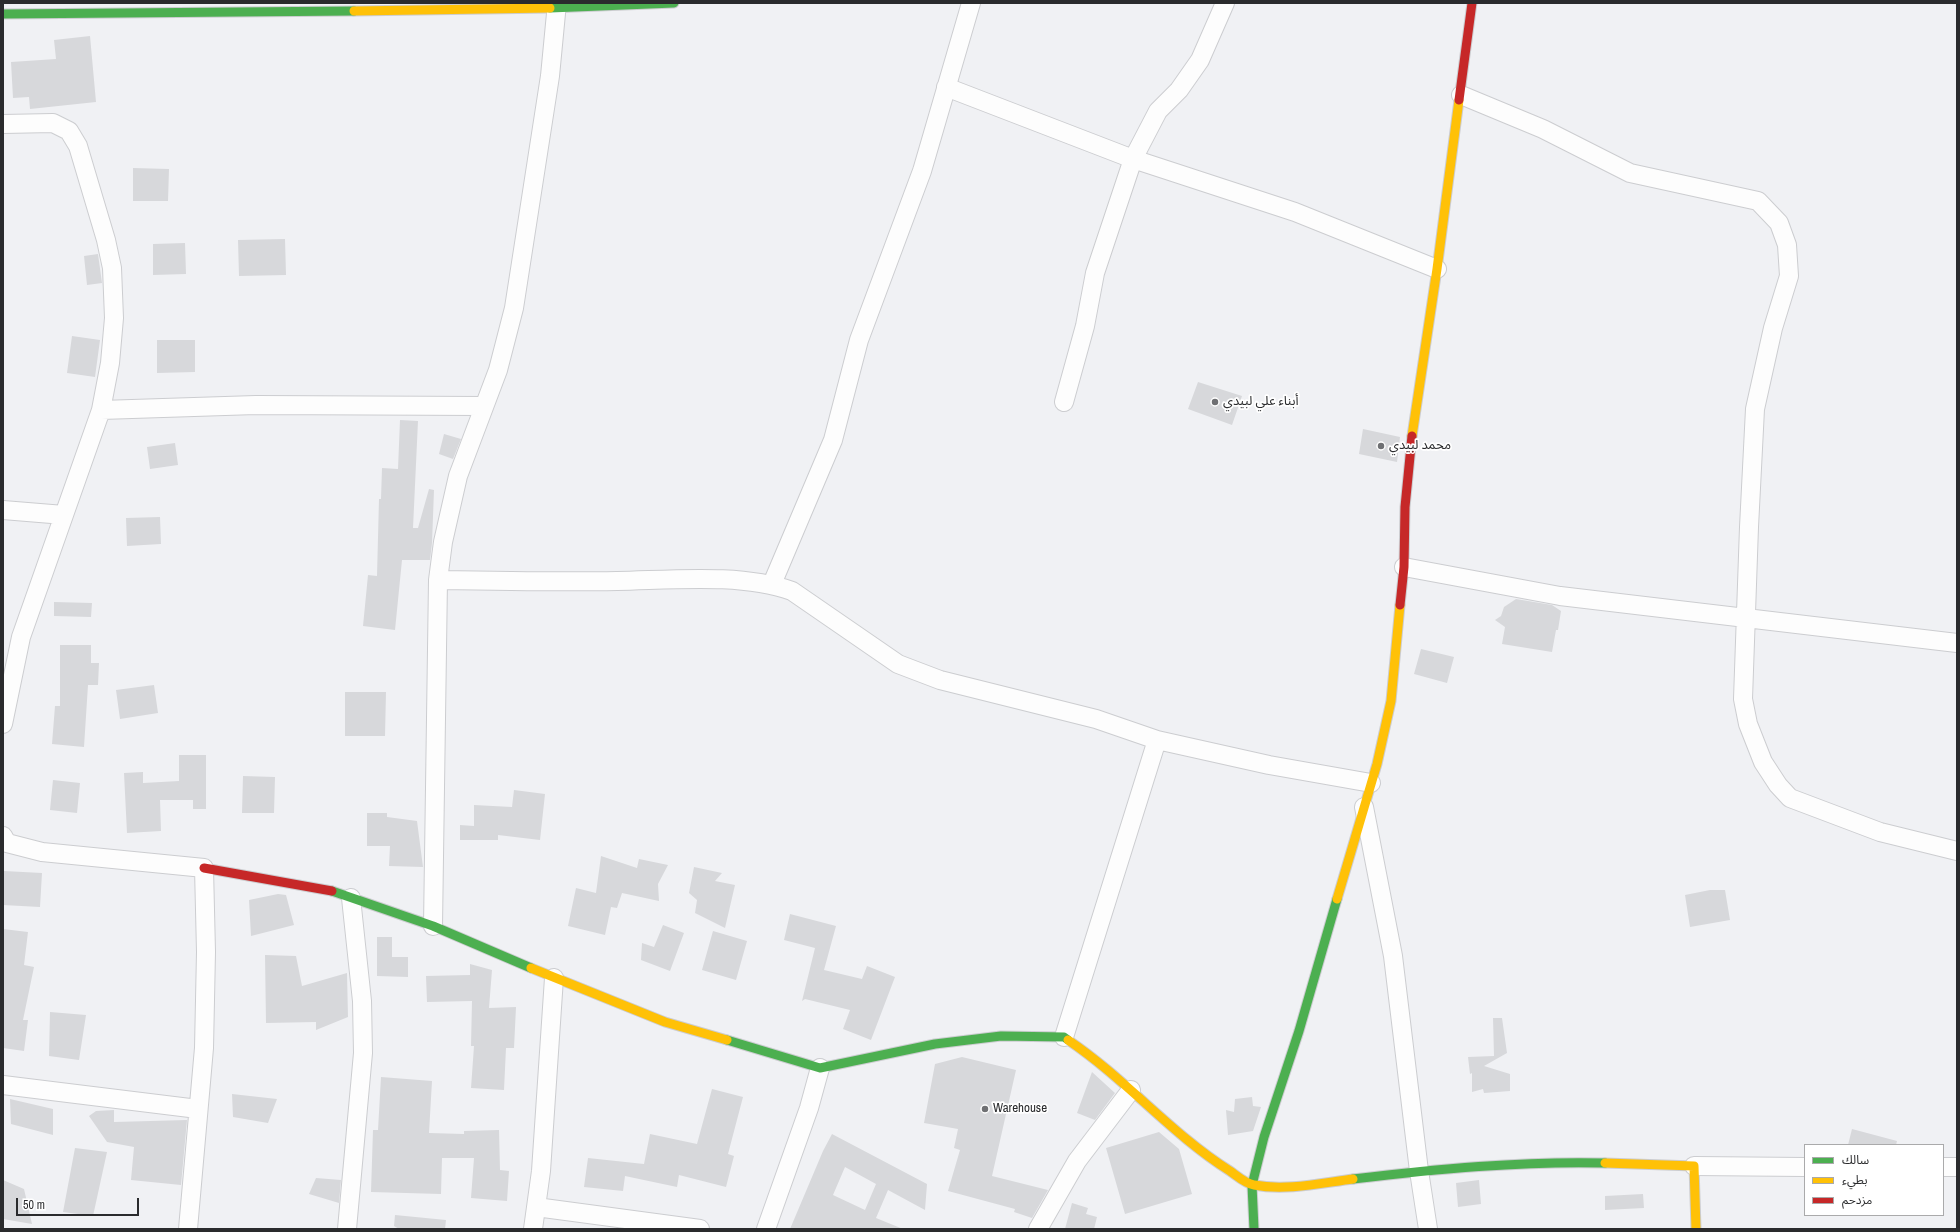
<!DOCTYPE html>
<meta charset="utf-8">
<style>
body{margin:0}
#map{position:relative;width:1960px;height:1232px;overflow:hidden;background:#f0f1f4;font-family:"Archivo Narrow","Noto Sans Arabic",sans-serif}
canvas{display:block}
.frame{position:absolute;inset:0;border:4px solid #2a2b2d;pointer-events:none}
.legend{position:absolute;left:1804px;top:1144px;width:140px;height:72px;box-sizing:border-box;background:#fff;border:1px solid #aaaaab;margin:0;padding:5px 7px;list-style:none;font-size:12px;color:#2a2b2d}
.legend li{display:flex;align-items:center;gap:8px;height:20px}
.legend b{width:20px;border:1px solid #aaaaab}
.scale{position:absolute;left:16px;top:1198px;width:123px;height:18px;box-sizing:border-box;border:2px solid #2a2b2d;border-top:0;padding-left:5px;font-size:12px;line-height:14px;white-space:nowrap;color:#2a2b2d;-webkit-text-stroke:3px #fff;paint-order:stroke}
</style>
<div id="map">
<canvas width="1960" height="1232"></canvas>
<div class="frame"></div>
<ul class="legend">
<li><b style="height:5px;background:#4caf50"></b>سالك</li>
<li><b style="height:5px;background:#ffc107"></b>بطيء</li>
<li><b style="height:5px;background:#c62828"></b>مزدحم</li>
</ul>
<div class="scale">50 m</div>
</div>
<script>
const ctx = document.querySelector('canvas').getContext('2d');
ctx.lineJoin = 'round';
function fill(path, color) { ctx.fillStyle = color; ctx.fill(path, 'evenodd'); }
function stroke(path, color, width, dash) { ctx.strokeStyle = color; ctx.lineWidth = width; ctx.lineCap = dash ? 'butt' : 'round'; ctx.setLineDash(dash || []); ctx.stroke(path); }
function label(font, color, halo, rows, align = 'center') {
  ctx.font = font + ' "Archivo Narrow","Noto Sans Arabic",sans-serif'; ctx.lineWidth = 3.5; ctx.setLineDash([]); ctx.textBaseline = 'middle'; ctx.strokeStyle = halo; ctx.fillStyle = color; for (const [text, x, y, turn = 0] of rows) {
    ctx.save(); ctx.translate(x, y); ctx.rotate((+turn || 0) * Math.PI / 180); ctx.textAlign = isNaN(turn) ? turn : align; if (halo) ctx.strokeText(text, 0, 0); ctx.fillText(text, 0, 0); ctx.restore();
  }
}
fill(new Path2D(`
 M90,36L96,102L30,109L29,97L13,98L11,62L56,59L54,40Z
 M133,168L169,169L168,201H133Z
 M285,239L286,275L239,276L238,240Z
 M185,243L186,274L153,275V244Z
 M98,254L102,283L87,285L84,256Z
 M72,336L100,340L95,377L67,373Z
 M157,340H195V372L157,373Z
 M1198,382L1242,396L1232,425L1188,409Z
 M400,420L418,421L413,528H418L429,489L434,490L432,543L430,560H402L395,630L363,626L368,575L377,576L379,499H381L382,468L398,469Z
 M1363,429L1400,437L1397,462L1359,454Z
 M444,434L461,439L453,459L439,454Z
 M175,443L178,465L150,469L147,447Z
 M160,517L161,544L127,546L126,518Z
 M1516,599L1552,605L1561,611L1558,630H1556L1552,652L1502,644L1505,627L1495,620L1501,616L1504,607Z
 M54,602L92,603L91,617L54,616Z
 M60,645H91V663H99L98,685H88L84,747L52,744L55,706H60Z
 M1421,649L1454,657L1447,683L1414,674Z
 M154,685L158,713L120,719L116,690Z
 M345,692H386L385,736H345Z
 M179,755H206V809H193V800H160L161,831L127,833L124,773L143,772V783L179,781Z
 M243,776L275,777L274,813H242Z
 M53,780L80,783L77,813L50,810Z
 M514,790L545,794L540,840L498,835V840H460V825L474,826V805L512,807Z
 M367,813H387V817L417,821L423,867L389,866L390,846H367Z
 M601,856L637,868L639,859L668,865L658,884L659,901L622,893L617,908L611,907L605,935L568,926L576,888L596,893Z
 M694,867L722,873L715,881L735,885L725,928L695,913L697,900L689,893Z
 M4,871L42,873L40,907L3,905Z
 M1710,890H1725L1730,920L1690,927L1685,895Z
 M278,894L286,895L294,925L251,936L249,900Z
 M790,914L836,926L824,970L862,979L867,966L895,977L871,1040L843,1029L850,1010L805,999L802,1001L815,948L784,940Z
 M663,925L684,933L670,971L641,960L642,943L654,947Z
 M3,929L28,932L24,965L34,967L23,1020H28L24,1051L3,1048Z
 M713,931L747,941L736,980L702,970Z
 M377,937H392V957H408V977L377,976Z
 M265,955L296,956L302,986L347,973L348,1017L316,1030V1022L266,1023Z
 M470,964L492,970L489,1008L516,1007L514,1048H506L504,1090L471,1088L474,1046H471L472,1001L427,1002L426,976L470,975Z
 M50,1012L86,1015L79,1060L49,1056Z
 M1493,1018H1502L1507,1053L1484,1066L1510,1074V1091L1484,1093L1483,1089L1472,1092V1073L1470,1074L1468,1057L1494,1056Z
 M962,1057L1016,1070L992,1176L1048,1190L1032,1218L1014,1212L1015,1209L948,1191L960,1150L954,1148L958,1129L924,1123L935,1064Z
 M1092,1072L1115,1093L1095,1120L1077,1113Z
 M381,1077L432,1081L429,1133L464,1134V1131L499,1130L500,1170L509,1171L507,1201L471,1198L474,1158H442L441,1194L371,1192L373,1130H378Z
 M712,1089L743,1097L728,1154L734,1156L726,1187L679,1175L677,1187L625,1176L623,1191L584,1187L588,1158L644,1164L650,1134L697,1144Z
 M232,1094L277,1099L268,1123L233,1117Z
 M1252,1097L1253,1106L1261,1107L1253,1131L1228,1135L1226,1110L1234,1112L1235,1099Z
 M10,1099L53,1109V1135L11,1124Z
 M114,1110V1122L187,1120L181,1185L131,1180L134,1147L107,1142L89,1116L96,1111Z
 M1852,1129L1897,1141L1896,1145H1848Z
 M1159,1132L1179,1149L1192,1194L1125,1214L1106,1148Z
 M832,1134L927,1184L925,1210L888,1190L876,1218L903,1229H790L823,1151ZM845,1167L876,1184L865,1210L833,1195Z
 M75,1148L107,1152L93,1216L63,1212Z
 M316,1178L341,1180L339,1203L309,1194Z
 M3,1180L24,1189L32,1224L3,1219Z
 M1479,1180L1481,1204L1458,1207L1456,1183Z
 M1643,1194L1644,1208L1605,1210V1196Z
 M1072,1203L1088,1208L1086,1214L1097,1217L1094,1229H1065Z
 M395,1215L446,1220L445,1229H399L394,1226Z`), '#d7d8db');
const street = new Path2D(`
 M946,87L1133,159L1295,212L1437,269
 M1461,95L1543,129L1630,173L1758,201L1779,223L1787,245L1789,276L1773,328L1755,409L1749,527L1743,699L1748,724L1763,762L1778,785L1790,798L1880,832L1957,851
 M3,124L53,123L69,131L78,146L106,240L112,268L114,318L110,363L101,410L21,637L3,724
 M1064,402L1085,326L1095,273L1133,159L1158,111L1179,90L1200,60L1225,3
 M101,410L256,405L483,406
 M3,510L64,515
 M1404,567L1560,596L1957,643
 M438,580C498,581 558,582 617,581C672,580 741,573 792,591L898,664L940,680L1096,719L1157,740L1269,765L1371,783
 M772,584L833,440L859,340L922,171L971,3
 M1364,807L1393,956L1419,1171L1428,1229
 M3,836L7,843L42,852L204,868L206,952L204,1048L188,1229
 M433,926L438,580L443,542L458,476L498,370L514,308L550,76L557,3
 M1064,1037L1157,740
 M3,1085L198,1109
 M1694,1166L1805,1167
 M1943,1167H1957
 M536,1207L700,1229
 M347,1229L363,1053L362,1001L351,898
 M533,1229L541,1171L554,978
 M766,1229L809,1108L820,1068
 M1038,1229L1077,1161L1131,1090`);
const fast = new Path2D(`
 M550,8L674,3
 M3,14L354,11
 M332,891L433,926L531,968
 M727,1040L820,1068L935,1044L1001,1036L1064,1037L1068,1040
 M1353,1179C1436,1169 1521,1161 1605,1163
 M1254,1229L1252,1185L1264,1137L1299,1031L1337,899`);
const slow = new Path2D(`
 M354,11L550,8
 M1412,436L1437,269L1459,100
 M1337,899L1377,764L1391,701L1400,605
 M531,968L665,1022L727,1040
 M1068,1040C1126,1079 1171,1134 1230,1171C1237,1176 1246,1184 1254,1185C1286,1191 1321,1183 1353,1179
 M1605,1163L1694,1166L1696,1229`);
const jam = new Path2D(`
 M1459,100L1472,3
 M1400,605L1404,567L1405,507L1412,436
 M204,868L332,891`);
stroke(street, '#cccdd0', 20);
stroke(fast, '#cccdd0', 11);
stroke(slow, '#cccdd0', 11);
stroke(jam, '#cccdd0', 11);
stroke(street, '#fdfdfd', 18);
stroke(fast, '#4caf50', 9);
stroke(slow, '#ffc107', 9);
stroke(jam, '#c62828', 9);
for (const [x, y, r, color] of [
 [1215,402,4,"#6f7073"],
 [1381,446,4,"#6f7073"],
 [985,1109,4,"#6f7073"]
]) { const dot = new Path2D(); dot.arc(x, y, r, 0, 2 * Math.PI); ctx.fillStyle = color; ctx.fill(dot); stroke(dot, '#fff', 1.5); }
label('13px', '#2a2b2d', '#fff', [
 ["أبناء علي لبيدي",1223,402],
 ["محمد لبيدي",1389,446],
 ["Warehouse",993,1109]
], 'left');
</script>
